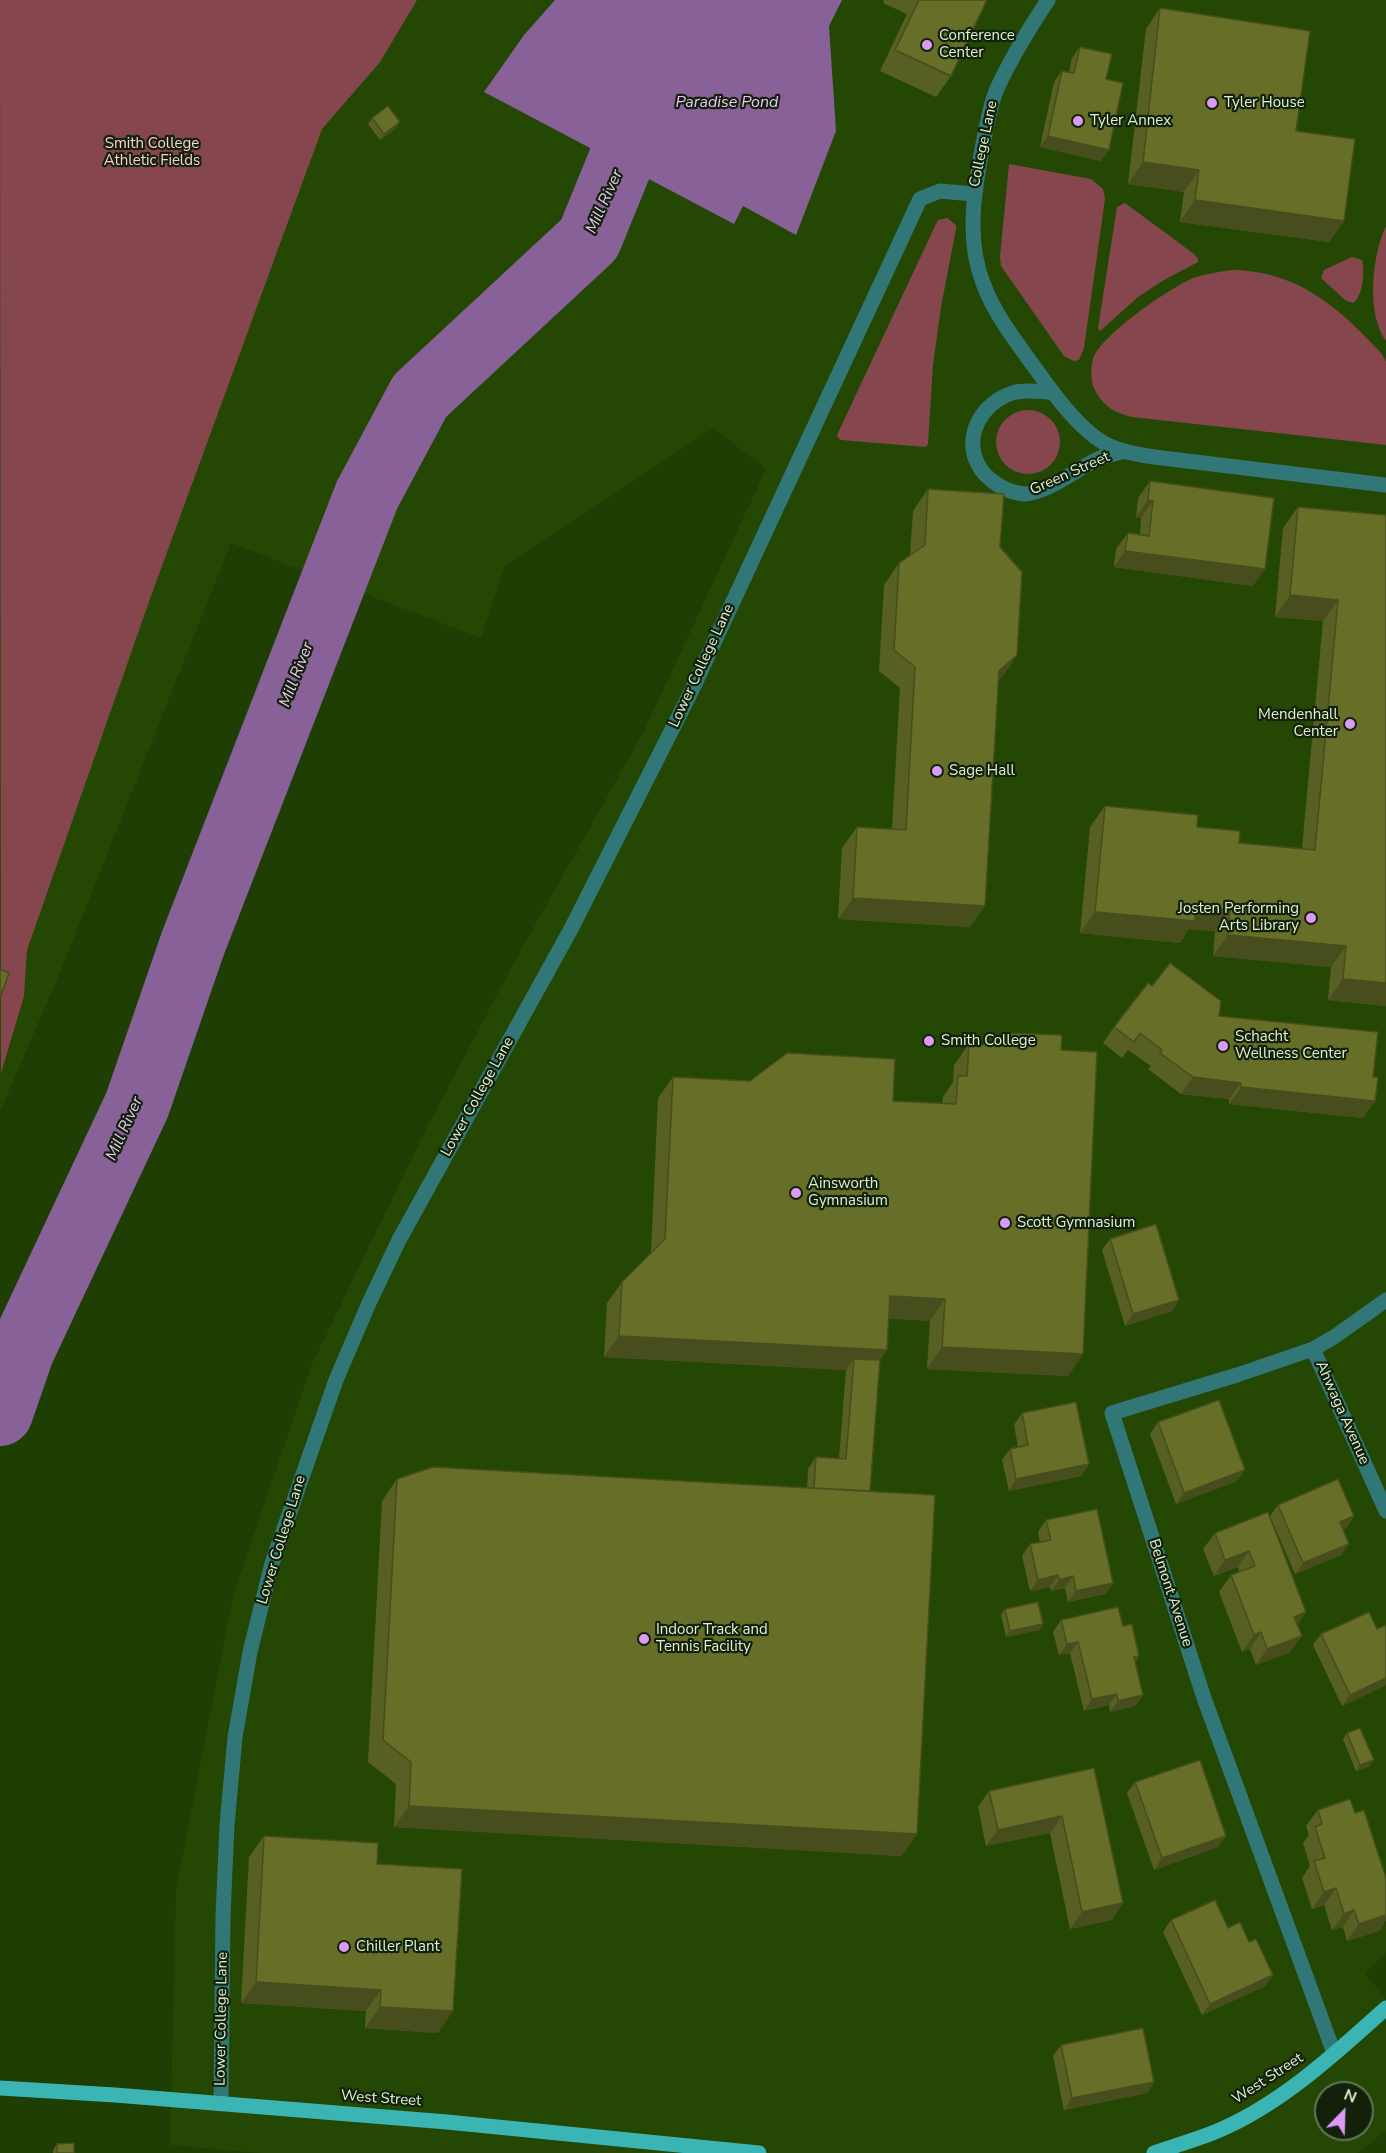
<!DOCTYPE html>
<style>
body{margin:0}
#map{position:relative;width:1386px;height:2153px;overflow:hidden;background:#1e3e04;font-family:"Nunito Sans",sans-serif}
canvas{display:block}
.north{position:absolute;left:1314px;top:2081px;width:60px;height:60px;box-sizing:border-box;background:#13210a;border:2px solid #64745a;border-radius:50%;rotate:23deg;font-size:16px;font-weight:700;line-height:24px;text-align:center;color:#ddf1d3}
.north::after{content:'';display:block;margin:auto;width:21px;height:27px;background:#da9af6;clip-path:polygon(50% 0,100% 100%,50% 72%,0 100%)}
</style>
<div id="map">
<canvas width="1386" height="2153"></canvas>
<div class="north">N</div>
</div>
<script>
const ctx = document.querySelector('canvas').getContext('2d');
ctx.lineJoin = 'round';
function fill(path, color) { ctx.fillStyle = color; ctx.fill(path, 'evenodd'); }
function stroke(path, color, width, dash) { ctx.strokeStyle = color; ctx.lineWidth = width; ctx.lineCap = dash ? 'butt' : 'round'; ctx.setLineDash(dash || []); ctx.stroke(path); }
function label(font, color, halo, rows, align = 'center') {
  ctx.font = font + ' "Nunito Sans",sans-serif'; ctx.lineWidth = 4.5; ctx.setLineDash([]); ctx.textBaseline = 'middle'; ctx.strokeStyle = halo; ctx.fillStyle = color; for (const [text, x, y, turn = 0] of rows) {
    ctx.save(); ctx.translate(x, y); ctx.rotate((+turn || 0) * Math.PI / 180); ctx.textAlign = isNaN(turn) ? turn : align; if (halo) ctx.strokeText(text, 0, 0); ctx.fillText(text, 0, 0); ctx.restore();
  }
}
fill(new Path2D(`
 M0,0H1386V1952L1365,1973L1386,2000V2131L1357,2153H260L170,2145L176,1890L233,1596L312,1364L425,1131L516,959L644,731L766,469L714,428L505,566L481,638L231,543L61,970L0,1112ZM1326,2093H1362V2129H1326Z`), '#244804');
fill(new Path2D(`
 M0,0H417L380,62L322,129L151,596L27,950L24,996L1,1073Z
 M1009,164L1091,179L1103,189L1105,199L1084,348L1079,360L1074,361L1064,356L1001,266L1000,257Z
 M1125,203L1194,254L1198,259V262L1164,280L1138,297L1100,331L1098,328L1117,207Z
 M947,218L956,225V229L941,307L933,365L928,444L926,447L841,440L838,438L837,435L936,224L938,220Z
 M1386,226V341C1366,314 1372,255 1386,226Z
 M1352,257L1362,260C1365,271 1363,296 1353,303L1345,300L1321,278L1324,270Z
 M1232,270C1298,271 1338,307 1381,353L1386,361V445L1132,417C1116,413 1104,407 1096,392C1090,382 1090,367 1094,356C1106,332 1167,290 1191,279C1204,274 1218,272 1232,270Z
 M996 442a32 32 0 1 1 64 0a32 32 0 1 1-64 0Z`), '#85474d');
fill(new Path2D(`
 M555,0H842L829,26L836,131L796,235L743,206L734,224L484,92L524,35Z`), '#876198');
stroke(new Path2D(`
 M0,1413L21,1352L137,1105L193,943L367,495L420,396L589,239L620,163L693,0`), '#876198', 66);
stroke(new Path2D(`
 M1048,0C1029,29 1010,59 996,91C989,109 986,129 982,149C974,193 966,239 983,283C995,316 1018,344 1038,372C1052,392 1076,423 1095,437C1111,450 1134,454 1154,457L1386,485
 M1053,392C1041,392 1024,389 1012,393C969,408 957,460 998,485C1006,490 1014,493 1024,494C1046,494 1078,468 1098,459C1106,455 1116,454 1125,451
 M1313,1349L1386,1511
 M1334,2053L1204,1698L1112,1413L1237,1375L1313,1349L1334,1337L1386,1300
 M221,2104L223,1915L227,1825L235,1737L250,1652L272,1563L336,1380L369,1303L399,1240L571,929L691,692L920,199L940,191L973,194`), '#327777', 15);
stroke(new Path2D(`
 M0,2088L115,2095L447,2122L759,2153
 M1154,2153C1174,2146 1195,2140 1215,2132C1279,2106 1335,2054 1386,2008`), '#3bb4b4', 15);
fill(new Path2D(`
 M884,0H987L951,76L936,97L880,71L907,14L883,3Z
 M1160,8L1296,131L1344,221L1329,242L1180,222L1184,192L1128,184L1146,29Z
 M1080,47L1106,79L1101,161L1040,147L1054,82L1062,71L1069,72L1072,58Z
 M372,118L396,128L380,140L368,124Z
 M1150,481L1253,586L1114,567L1116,549L1128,533L1140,534L1141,518L1136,517L1138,498Z
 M928,489L1000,547L1017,655L1002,677L998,680L970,927L838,919L842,848L857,827L892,829L900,688L879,671L884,585L899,563L910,555L913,511Z
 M1298,507L1386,515V1006L1328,1000L1331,967L1213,956L1215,931L1189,929L1180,943L1080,933L1090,827L1105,806L1197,827L1239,843L1302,848L1323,621L1275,617L1283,528Z
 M1152,986L1219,1016L1373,1077L1375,1101L1363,1118L1229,1104V1099L1181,1094L1148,1069L1151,1066L1128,1050L1122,1058L1103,1043L1114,1027Z
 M1005,1033L1061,1050L1083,1354L1068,1376L927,1369L930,1321L889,1318L887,1350L880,1360L870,1491L902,1856L394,1827L396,1784L368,1762L382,1501L397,1479L807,1488L808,1469L816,1457L839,1459L846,1370L604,1357L607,1303L622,1282L651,1253L658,1098L673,1077L893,1101L942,1103L943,1097L953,1082L954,1065L969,1044L996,1045Z
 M1110,1239L1179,1300L1172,1311L1125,1326L1102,1250Z
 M1022,1413L1089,1464L1081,1476L1009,1491L1002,1460L1010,1449L1018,1447L1014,1425Z
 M1158,1422L1237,1481L1176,1504L1150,1434Z
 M1278,1505L1354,1516L1346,1528L1343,1529L1349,1544L1341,1555L1295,1574L1270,1516Z
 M1268,1512L1298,1625L1290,1652L1256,1665L1250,1649L1242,1652L1219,1592L1231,1575L1239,1572L1238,1567L1214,1576L1203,1549L1215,1533Z
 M1046,1520L1113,1583L1105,1594L1068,1602L1065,1588L1051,1591L1050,1587L1030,1591L1022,1556L1030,1544L1040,1542L1038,1532Z
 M1005,1609L1043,1624L1039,1630L1006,1637L1001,1615Z
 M1061,1620L1123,1626L1139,1656L1135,1662L1143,1695L1135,1706L1110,1712L1109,1705L1084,1711L1070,1653L1059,1655L1053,1632Z
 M1386,1625V1685L1342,1706L1313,1645L1321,1634L1377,1629Z
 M1347,1733L1370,1766L1356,1771L1343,1739Z
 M1094,1768L1112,1920L1070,1929L1050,1833L986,1846L978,1807L989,1791Z
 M1135,1782L1226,1836L1218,1847L1154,1870L1127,1793Z
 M1318,1810L1355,1813L1386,1878V1920L1379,1931L1347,1941L1343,1927L1332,1930L1324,1905L1312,1909L1302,1878L1310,1866L1303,1843L1309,1835L1306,1826Z
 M264,1836L377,1864L438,2033L365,2028L366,2011L241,2003L249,1857Z
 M1171,1920L1228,1928L1249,1942L1273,1975L1265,1986L1202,2015L1163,1932Z
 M1061,2045L1154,2082L1147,2093L1064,2110L1053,2056Z
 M57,2144L74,2153H53V2150Z`), '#585f22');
fill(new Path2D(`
 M400,122L396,128L380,140L384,134Z
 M1048,136L1109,150L1101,161L1040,147Z
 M1143,162L1199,170L1184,192L1128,184Z
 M1195,200L1344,221L1329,242L1180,222Z
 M1148,500L1153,501L1141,518L1136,517Z
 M1125,551L1265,569L1253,586L1114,567Z
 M1290,595L1338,600L1323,621L1275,617Z
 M1017,655L1002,677L984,693L999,671Z
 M853,898L985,906L970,927L838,919Z
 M1196,907L1230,910L1215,931L1189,929L1180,943L1080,933L1095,912Z
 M1228,935L1346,946L1331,967L1213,956Z
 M1343,979L1386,983V1006L1328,1000Z
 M1193,1077L1241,1083L1229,1099L1181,1094Z
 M1241,1087L1375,1101L1363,1118L1229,1104Z
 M890,1296L945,1299L930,1321L875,1318Z
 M1179,1300L1172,1311L1125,1326L1133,1314Z
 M619,1336L887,1350L872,1372L854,1359L846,1370L604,1357Z
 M942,1347L1083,1354L1068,1376L927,1369Z
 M1089,1464L1081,1476L1009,1491L1016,1479Z
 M1245,1470L1237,1481L1176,1504L1184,1493Z
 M1354,1516L1346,1528L1332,1534L1340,1522Z
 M1349,1544L1341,1555L1295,1574L1303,1563Z
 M1249,1551L1238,1567L1214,1576L1225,1560Z
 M1058,1575L1050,1587L1030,1591L1038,1580Z
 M1073,1576L1065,1588L1051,1591L1059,1580Z
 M1113,1583L1105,1594L1068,1602L1076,1591Z
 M1306,1612L1295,1629L1294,1617Z
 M1043,1624L1039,1630L1006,1637L1010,1631Z
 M1261,1632L1250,1649L1242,1652L1254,1635Z
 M1302,1636L1290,1652L1256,1665L1267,1649Z
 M1078,1642L1070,1653L1059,1655L1067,1644Z
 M1386,1678V1685L1342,1706L1350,1695Z
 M1117,1694L1109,1705L1084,1711L1092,1699Z
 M1143,1695L1135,1706L1110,1712L1118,1701Z
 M1374,1760L1370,1766L1356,1771L1360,1765Z
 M409,1806L917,1834L902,1856L394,1827Z
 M1062,1816L1050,1833L986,1846L998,1830Z
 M1226,1836L1218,1847L1154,1870L1162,1858Z
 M1336,1888L1324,1905L1312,1909L1324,1892Z
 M1123,1903L1112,1920L1070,1929L1082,1912Z
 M1354,1910L1343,1927L1332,1930L1344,1914Z
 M1386,1915V1920L1379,1931L1347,1941L1359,1924Z
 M1273,1975L1265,1986L1202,2015L1210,2004Z
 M256,1982L381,1990L366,2011L241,2003Z
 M380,2007L453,2011L438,2033L365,2028Z
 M1154,2082L1147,2093L1064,2110L1072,2098Z`), '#474d1c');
const building = new Path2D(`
 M919,0H987L951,76L895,50Z
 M1160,8L1310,31L1296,131L1355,139L1344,221L1195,200L1199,170L1143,162Z
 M1080,47L1112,54L1106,79L1123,83L1109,150L1048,136L1062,71L1074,73Z
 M388,106L400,122L384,134L372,118Z
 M1150,481L1274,498L1265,569L1125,551L1128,533L1149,536L1153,501L1148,500Z
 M928,489L1004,494L1000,547L1022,572L1017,655L999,671L985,906L853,898L857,827L906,830L915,667L894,650L899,563L925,545Z
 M1298,507L1386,515V983L1343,979L1346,946L1228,935L1230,910L1196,907L1195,921L1095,912L1105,806L1198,815L1197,827L1240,831L1239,843L1315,850L1338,600L1290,595Z
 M1170,963L1221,1001L1219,1016L1378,1032L1373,1077H1378L1375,1101L1241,1087V1083L1193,1077L1160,1053L1162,1050L1140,1033L1134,1042L1114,1027L1148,983L1152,986Z
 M0,969L9,973L0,998Z
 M1005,1033L1062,1035L1061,1050L1097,1052L1083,1354L942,1347L945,1299L890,1296L887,1350L619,1336L622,1282L665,1239L673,1077L750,1081L787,1053L895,1059L893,1101L956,1104L958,1076H967L969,1044L1004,1046Z
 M1156,1224L1179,1300L1133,1314L1110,1239Z
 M854,1359L880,1360L870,1491L814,1488L816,1457L846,1459Z
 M1219,1400L1245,1470L1184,1493L1158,1422Z
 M1076,1402L1089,1464L1016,1479L1010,1449L1028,1445L1022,1413Z
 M433,1467L935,1495L917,1834L409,1806L411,1762L383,1740L397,1479Z
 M1338,1479L1354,1516L1340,1522L1349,1544L1303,1563L1278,1505Z
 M1097,1509L1113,1583L1076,1591L1073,1576L1059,1580L1058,1575L1038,1580L1030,1544L1051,1540L1046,1520Z
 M1268,1512L1306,1612L1294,1617L1302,1636L1267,1649L1261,1632L1254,1635L1231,1575L1255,1566L1249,1551L1225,1560L1215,1533Z
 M1038,1602L1043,1624L1010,1631L1005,1609Z
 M1118,1607L1123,1626L1132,1624L1139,1656L1134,1657L1143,1695L1118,1701L1117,1694L1092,1699L1078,1642L1067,1644L1061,1620Z
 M1369,1612L1377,1629L1386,1625V1678L1350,1695L1321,1634Z
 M1360,1728L1374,1760L1360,1765L1347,1733Z
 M1200,1760L1226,1836L1162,1858L1135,1782Z
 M1094,1768L1123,1903L1082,1912L1062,1816L998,1830L989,1791Z
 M1350,1799L1355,1813L1364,1810L1386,1878V1915L1359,1924L1354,1910L1344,1914L1336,1888L1324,1892L1314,1861L1325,1858L1315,1827L1322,1824L1318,1810Z
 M264,1836L378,1843L377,1864L462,1869L453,2011L380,2007L381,1990L256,1982Z
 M1215,1900L1228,1928L1240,1922L1249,1942L1256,1939L1273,1975L1210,2004L1171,1920Z
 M1143,2028L1154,2082L1072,2098L1061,2045Z
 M74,2143V2153H57V2144Z`);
fill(building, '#666e28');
stroke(building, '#474d1c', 1.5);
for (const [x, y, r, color] of [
 [927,45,6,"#da9af6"],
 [1212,103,6,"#da9af6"],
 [1078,121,6,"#da9af6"],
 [1350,724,6,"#da9af6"],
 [937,771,6,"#da9af6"],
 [1311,918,6,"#da9af6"],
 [929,1041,6,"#da9af6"],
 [1223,1046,6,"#da9af6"],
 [796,1193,6,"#da9af6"],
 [1005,1223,6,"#da9af6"],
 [644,1639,6,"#da9af6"],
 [344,1947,6,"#da9af6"]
]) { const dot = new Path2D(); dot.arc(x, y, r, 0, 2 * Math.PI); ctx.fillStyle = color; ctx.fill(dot); stroke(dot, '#13210a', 2); }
label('15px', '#ddf1d3', '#13210a', [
 ["Conference",939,36],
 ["Center",939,53],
 ["Tyler House",1224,103],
 ["Tyler Annex",1090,121],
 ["Mendenhall",1338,715,"right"],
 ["Center",1338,732,"right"],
 ["Sage Hall",949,771],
 ["Josten Performing",1299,909,"right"],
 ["Arts Library",1299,926,"right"],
 ["Schacht",1235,1037],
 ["Wellness Center",1235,1054],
 ["Smith College",941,1041],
 ["Ainsworth",808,1184],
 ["Gymnasium",808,1201],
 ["Scott Gymnasium",1017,1223],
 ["Indoor Track and",656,1630],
 ["Tennis Facility",656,1647],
 ["Chiller Plant",356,1947]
], 'left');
label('15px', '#fbd0d2', '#13210a', [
 ["Smith College",152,144],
 ["Athletic Fields",152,161]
]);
label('15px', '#ddf1d3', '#13210a', [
 ["College Lane",984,144,-78],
 ["Green Street",1070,474,-24],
 ["Lower College Lane",702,666,-65],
 ["Lower College Lane",478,1097,-61],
 ["Ahwaga Avenue",1342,1413,66],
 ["Lower College Lane",282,1540,-73],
 ["Belmont Avenue",1170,1593,72],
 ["Lower College Lane",222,2019,-89],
 ["West Street",1268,2079,-33],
 ["West Street",381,2099,4]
]);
label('italic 16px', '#e9c8f8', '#13210a', [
 ["Paradise Pond",727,103],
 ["Mill River",605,202,-66],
 ["Mill River",297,675,-69],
 ["Mill River",125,1129,-66]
]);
</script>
